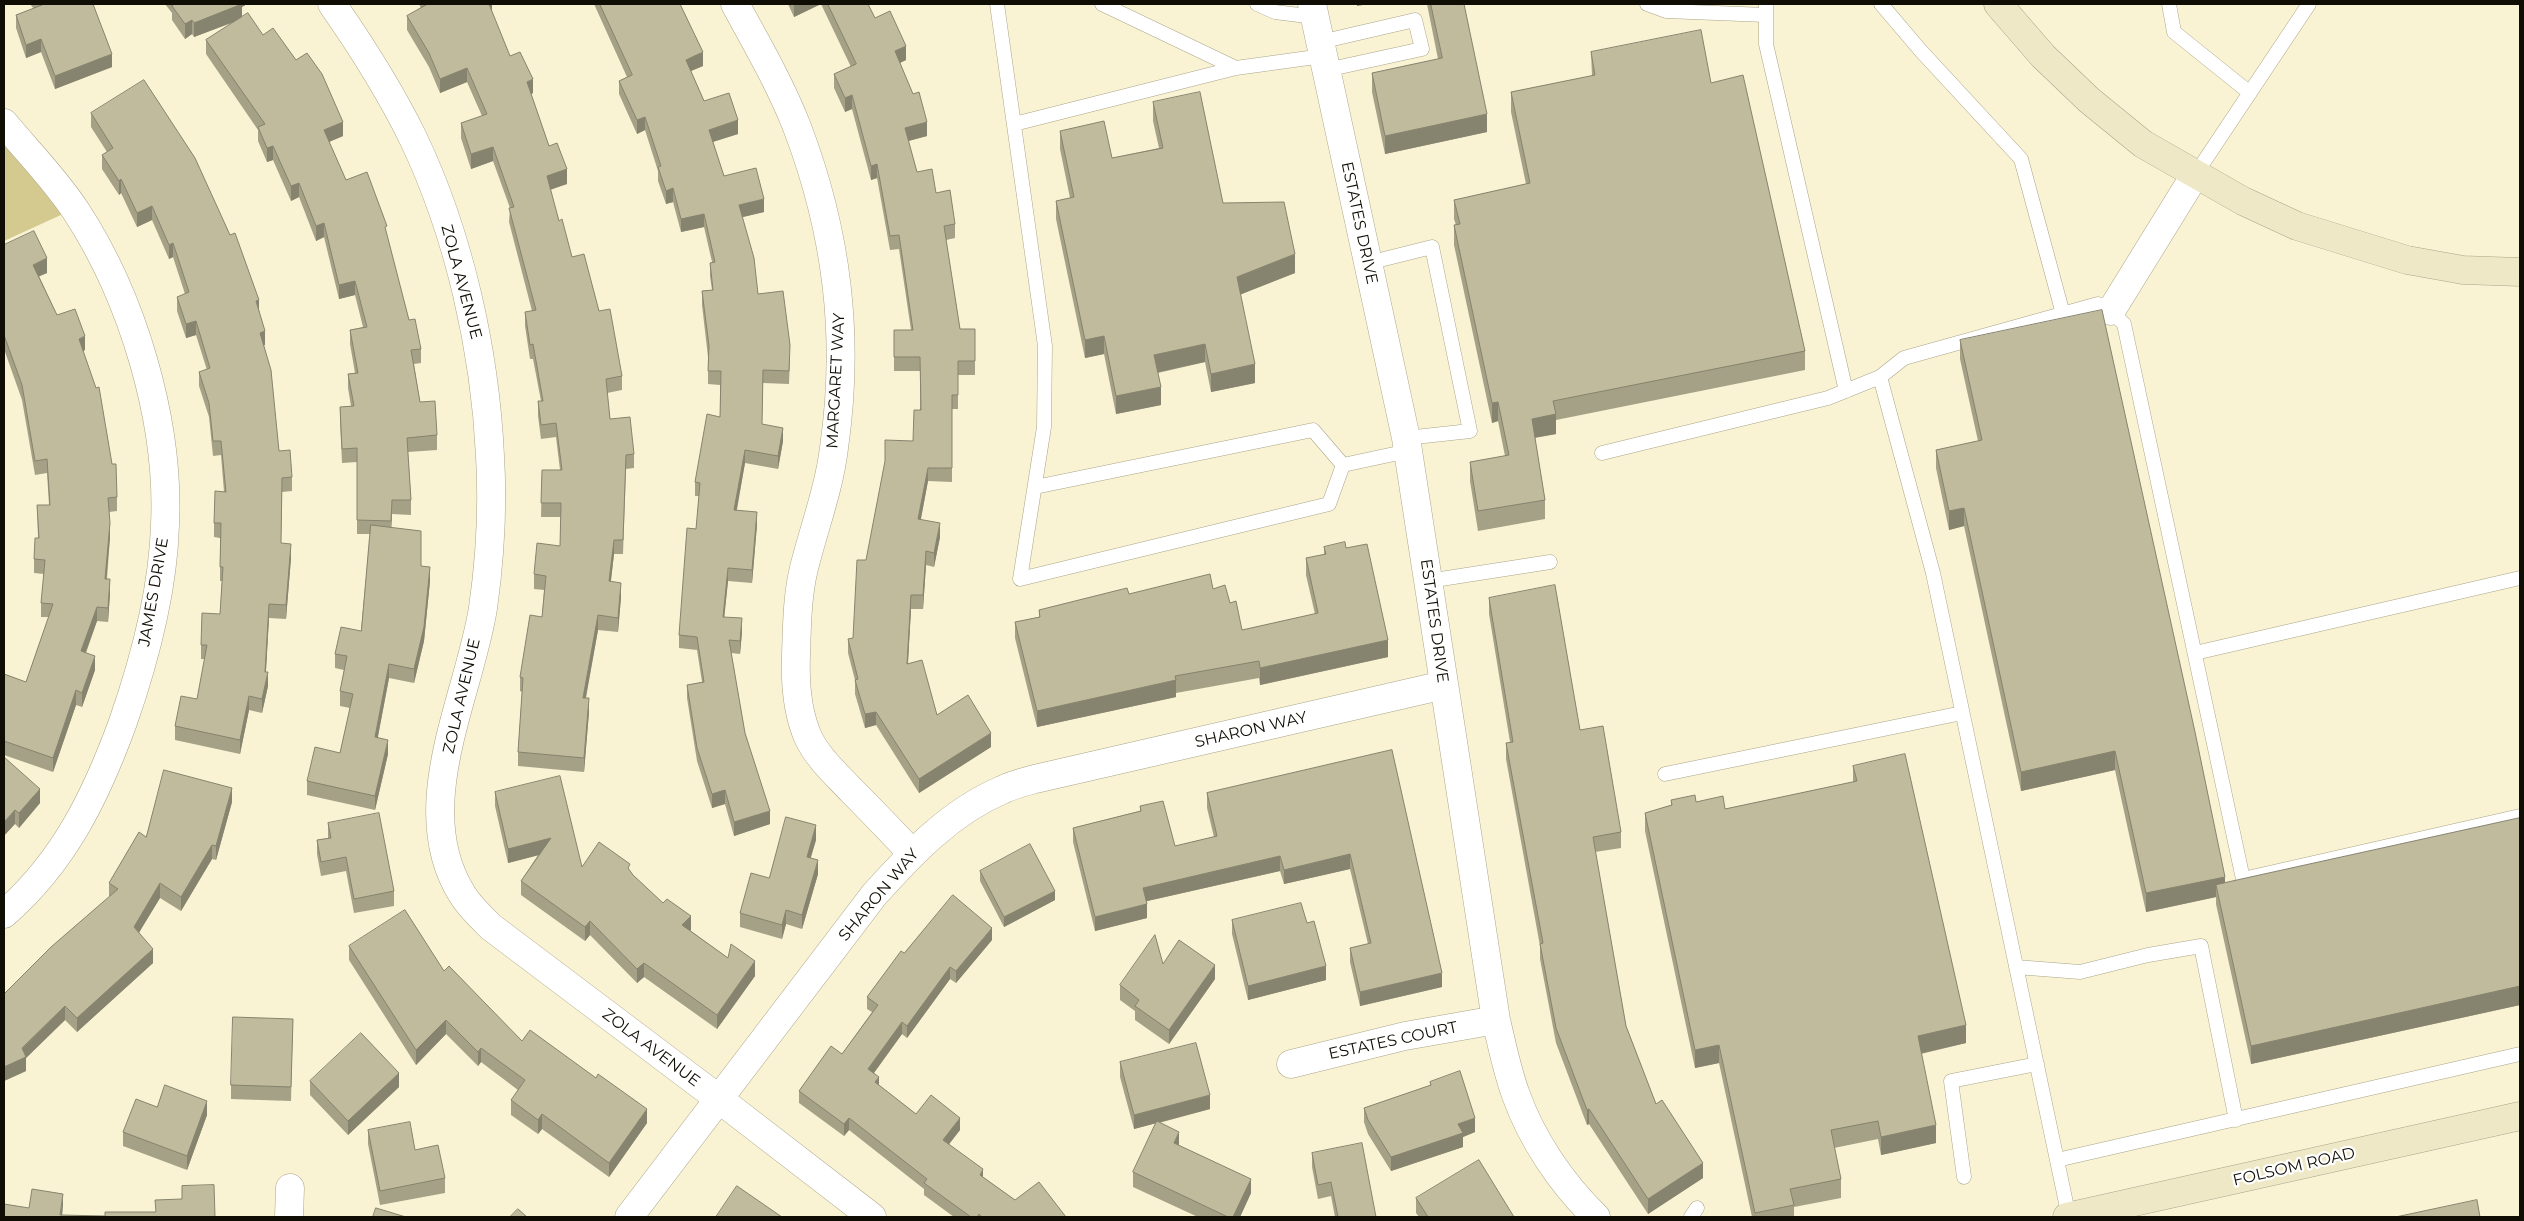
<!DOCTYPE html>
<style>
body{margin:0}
#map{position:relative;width:2524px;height:1221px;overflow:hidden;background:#f9f3d4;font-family:Montserrat,sans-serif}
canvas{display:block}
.frame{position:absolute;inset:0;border:5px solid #0f0d04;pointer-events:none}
</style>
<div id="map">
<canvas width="2524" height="1221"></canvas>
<div class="frame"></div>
</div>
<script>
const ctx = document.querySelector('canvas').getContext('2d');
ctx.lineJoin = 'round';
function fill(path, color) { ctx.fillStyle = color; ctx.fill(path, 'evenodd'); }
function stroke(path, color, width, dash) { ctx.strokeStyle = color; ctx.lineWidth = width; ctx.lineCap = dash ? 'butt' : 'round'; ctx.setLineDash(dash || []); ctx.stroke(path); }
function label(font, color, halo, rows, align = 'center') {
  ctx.font = font + ' Montserrat,sans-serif'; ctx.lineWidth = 4.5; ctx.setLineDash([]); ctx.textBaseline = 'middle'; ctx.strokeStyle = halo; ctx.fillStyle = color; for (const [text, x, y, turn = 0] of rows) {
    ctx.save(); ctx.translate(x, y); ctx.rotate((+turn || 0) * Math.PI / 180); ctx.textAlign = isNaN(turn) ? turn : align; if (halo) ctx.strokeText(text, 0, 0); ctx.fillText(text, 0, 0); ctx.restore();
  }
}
fill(new Path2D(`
 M4,116L74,209L4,241Z`), '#d4c98e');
const lane = new Path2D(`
 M997,4L1045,346L1044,427L1020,579L1329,504L1343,465L1408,451
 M1102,4L1236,68L1323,56
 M1257,4L1275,12L1315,17
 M1647,4L1666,11L1766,15
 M1766,4V44L1846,391
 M1881,4L1921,51L2021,159L2063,314
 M2169,4L2174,32L2250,93
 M1320,42L1415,20L1422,49L1326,70
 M1014,124L1236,68
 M2195,175L2309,4
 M1368,263L1432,247L1470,431L1406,438
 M1880,377L1933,573L2069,1217
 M1602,453L1828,398L1880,377L1904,358L2098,304L2111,311L2124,324L2243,879L2520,816
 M1035,487L1313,430L1343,465
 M1428,581L1550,562
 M2195,653L2520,578
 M1665,774L1962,713
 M2016,967L2080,972L2148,955L2201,946L2236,1120
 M2057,1160L2520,1054
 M1964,1177L1951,1081L2037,1064
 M1691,1217L1697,1208`);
const street = new Path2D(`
 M332,4C362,47 390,91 413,138C459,234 485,350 490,456C493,506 490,559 483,608C469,697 408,808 462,894C469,906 481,917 491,927L719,1099L872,1217
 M735,4C757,44 780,84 797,127C837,232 850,336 834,448C829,489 814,528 804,568C797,597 797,626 796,655C795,681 797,712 808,737C817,757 836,774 851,790C872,811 892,832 912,853
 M1312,4L1406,438L1496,1020C1502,1045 1507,1071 1516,1095C1532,1140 1562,1184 1596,1217
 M4,123C28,152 55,179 76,211C133,298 170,422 165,525C163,592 145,659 123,722C96,796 64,862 4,914
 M2111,311L2195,175
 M1291,1064L1405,1036L1496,1020
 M289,1217L290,1188
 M629,1217L874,895C911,854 950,812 1002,790C1012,785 1024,782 1035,779L1444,685`);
const secondary = new Path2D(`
 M1998,4L2043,56L2089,100L2143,144L2243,201L2297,226L2407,260L2463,270L2520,272
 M2067,1217L2520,1116`);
stroke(lane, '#aaa588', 15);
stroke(street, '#aaa588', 29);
stroke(secondary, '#aaa588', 29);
stroke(lane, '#fff', 14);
stroke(street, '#fff', 28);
stroke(secondary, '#efe8c7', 28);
fill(new Path2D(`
 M30,4H93L112,67L55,89L41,52L26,58L16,28V15L34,9Z
 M165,4H247L242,7V17L263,35L343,136L329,142L346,180L387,236L409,320L421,349V363L414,364L420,402L437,435V450L408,452L411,500V515L392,514L391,527L421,566L430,581L424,641L414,683L389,678L378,737L388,754L375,810L307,795V781L340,753L350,708L340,706V691L344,670L335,668V654L361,631L370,534H357V462L342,463L340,421V407L351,406L348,388V374L355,373L350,344V330L363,327L355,295L339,299L324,237L316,241L299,197L291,201L273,160L267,162L258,141V130L206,54V40L235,21L194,37L192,34L185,39L172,20V13Z
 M419,4H492V13L510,56L533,93L531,94L549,146L567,184L550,189L559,221L572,257L599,311L622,376V390L607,393L610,419L634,454V468L626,469L623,554H614L611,581L621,597L618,632L598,630L586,698L589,712L584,772L518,766V752L522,692L520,691V677L542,617L544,590L534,589V574L560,546L561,517H541L542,470H560L556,437L541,439L538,416V401H541L533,359H530L525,326V312L532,311L509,222L510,208L493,161L471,169L461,138V123L482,116L467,82L440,93L429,67L407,30V16L421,8Z
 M594,4H680L703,66L691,71L704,101L738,134L713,142L724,176L764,212L742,217L758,294L790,359L789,384L763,383L762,424L783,441L778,469L745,463L737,510L757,525L752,583L728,581L724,617L742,632L740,654L731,653L745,733L770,824L734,836L725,804L712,808L697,761L687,698V685L702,682L697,650L679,648V635L696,529L699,496H695V482L720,417V385L708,384V357L702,305V291L712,290L710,276V263L712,262L704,227L681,232L673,202L666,204L658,181V171L645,130L637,134L619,94V81L627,77Z
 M788,4H868L875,18L906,60L900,63L927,136L908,141L917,172L936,193L955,224V238L946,240L960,329H975V375H958V409H952V482L928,481L921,519L940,537L934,567L926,565L923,609H911L908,664L937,715L991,747L919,793L876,725L865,728L855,694V680L848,653V639L853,638L866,560L913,441L920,410V371H894V330H911L899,249L890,250L877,178L871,180L852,109L845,112L834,88V74L851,67L821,4L794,17Z
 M1427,4H1464L1487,132L1385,154L1372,92V73L1438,59Z
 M1591,52L1711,83L1805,351V370L1556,420V434L1535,438L1545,500V519L1478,531L1470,481V462L1505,456L1498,421L1492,423L1454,245V225H1456L1454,219V200L1526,184L1511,112V92L1592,76Z
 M1153,102L1223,203L1295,273L1240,294L1255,383L1211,392L1205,362L1158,373L1161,405L1116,414L1104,354L1085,358L1056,219V201L1070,198L1060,149V131L1112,158L1159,148L1153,121Z
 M91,113L259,310L265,345H264L279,451L292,477V491L282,492L281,543L291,558L286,619L269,618L266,672L268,686L262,713L249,710L240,754L175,740V726L197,699L205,659H201V645L220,614L222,581H220V538L214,537V523L224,492L221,455L213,456L209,417L199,386V372L207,370L196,335L186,338L177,311V297L185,294L173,257L169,259L152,220L137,227L121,193L119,195L102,169V155L107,152L91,127Z
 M4,245L47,273L39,276L57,315L85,350L83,351L117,497V511L109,512L110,537L107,579L110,593L108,622L97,621L86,653L95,670L82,707L76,705L53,772L4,755V674L26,682L49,617H41V603L44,574L34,573V559L38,538L37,505H49L47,473L35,475L22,400L4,349Z
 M1960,340L2225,883L2520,818V1005L2251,1064L2216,904V897L2146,912L2115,770L2021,791L1964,526L1949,530L1936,468V450L1978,441L1960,359Z
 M1324,547L1346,548L1388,657L1260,685L1259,678L1176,693V697L1037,727L1015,638V622L1039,617V610L1129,594L1213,589L1230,603L1242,630L1315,614L1306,575V558L1324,555Z
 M1489,598L1580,730L1621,832V848L1595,852L1626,1026L1656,1104L1703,1178L1648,1214L1589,1124L1587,1125L1556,1043L1540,959V946L1506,759V743L1510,742L1489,614Z
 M1392,750L1442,987L1360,1006L1350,962V948L1368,944L1350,869L1284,884L1280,871L1147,901V918L1095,931L1073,842V828L1140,811V806L1175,846L1214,837L1207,808V793Z
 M4,757L40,803L19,828L15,824Z
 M1853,766L1966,1043L1921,1054L1936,1143L1881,1155L1878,1139L1834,1148L1841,1179V1198L1794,1207V1217H1752L1719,1063L1695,1068L1645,831V813L1671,805V800L1696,802L1725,809L1853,782Z
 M495,792L582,867L630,871L633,875L691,931L728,958L755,976L717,1029L644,977L637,983L590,935L585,941L521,895V881L538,855L508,863L495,806Z
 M232,802L216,860L212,859L181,911L160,898L139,932L153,963L77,1032L65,1020L26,1058V1071L4,1081V994L109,898V883L146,837Z
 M328,823L394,891V906L354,913L346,871L321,876L317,854V840L328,838Z
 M816,840L810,858L818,874L802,929L786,924L782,939L740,927V913L769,878Z
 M980,871L1055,900L1004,927L980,881Z
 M1232,920L1307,923L1326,980L1248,1000L1232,934Z
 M992,940L956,983L950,979L907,1038L902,1034L874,1073L879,1085L916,1114L960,1130L949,1144L983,1177L1015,1200L1066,1217H954L924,1195V1189L849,1130L844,1136L799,1103V1091L842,1054L872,1012L867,1009V997L904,953Z
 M349,946L444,971L522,1041L647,1123L609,1177L542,1129L538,1134L511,1115V1100L518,1090L481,1062L478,1066L446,1034L416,1065L349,960Z
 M1163,964L1215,979L1169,1044L1135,1020V1011L1120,1000V985Z
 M293,1019L291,1101L231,1099V1085Z
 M1120,1062L1210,1109L1159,1123L1179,1145L1251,1193L1240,1217H1198L1133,1187V1172L1156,1123L1134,1129L1120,1077Z
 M310,1081L399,1087L348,1135L310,1095Z
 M1430,1082L1475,1132L1463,1137V1147L1391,1171L1368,1134L1364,1122V1108L1430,1086Z
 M157,1107L207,1115L187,1170L123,1146V1132Z
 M368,1130L415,1150L445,1178V1193L380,1205L368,1144Z
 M1312,1153L1376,1217H1335L1331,1196L1318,1199L1312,1167Z
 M1416,1198L1514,1217H1419L1416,1213Z`), '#a5a187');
fill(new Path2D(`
 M237,4H247L242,7V19L194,37V23Z
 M488,4H492V14Z
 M794,4H821L794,17Z
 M1357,4H1369L1357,6Z
 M192,20V34L185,39V24Z
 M41,39V52L26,58V45Z
 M906,46V60L895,65V51Z
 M703,52V66L686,73V60Z
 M112,54V67L55,89V76Z
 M467,68V82L440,93V79Z
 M533,79V93L527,96V82Z
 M852,95V109L845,112V98Z
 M1487,114V132L1385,154V136Z
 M645,117V130L637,134V120Z
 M738,120V134L709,143V130Z
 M343,122V136L324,144V130Z
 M927,122V136L905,142V128Z
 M273,146V160L267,162V148Z
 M493,147V161L471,169V154Z
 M877,164V178L871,180V166Z
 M567,169V184L547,191V176Z
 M121,179V193L119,195V181Z
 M299,183V197L291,201V186Z
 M673,188V202L666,204V191Z
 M764,199V212L739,218V205Z
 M152,206V220L137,227V213Z
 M704,214V227L681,232V219Z
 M324,223V237L316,241V226Z
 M173,243V257L169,259V245Z
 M1295,254V273L1237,296V277Z
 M47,258V273L33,279V265Z
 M355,281V295L339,299V285Z
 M259,300V314L256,301Z
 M196,321V335L186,338V324Z
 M265,331V345L260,347V333Z
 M85,336V350L79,353V339Z
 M1104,336V354L1085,358V340Z
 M1205,344V362L1154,373V355Z
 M1255,364V383L1211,392V374Z
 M1161,387V405L1116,414V396Z
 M1498,402V421L1492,423V403Z
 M1556,414V434L1532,438V419Z
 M783,428V441L778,469V456Z
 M745,450V463L734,523V510Z
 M928,468V481L918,533V519Z
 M392,500V514L391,535V521Z
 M1964,508V526L1949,530V511Z
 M757,512V525L752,583V570Z
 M110,523V537L105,593V579Z
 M940,523V537L934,567V553Z
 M614,540V554L609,595V581Z
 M291,544V558L286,619V605Z
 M926,551V565L923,609V595Z
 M430,567V581L424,641L414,683V669Z
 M728,568V581L723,630V617Z
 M110,579V593L108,622V608Z
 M621,583V597L618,632V618Z
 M911,595V609L907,678V664Z
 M269,604V618L265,686V672Z
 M97,607V621L81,665V651Z
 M598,615V630L583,712V698Z
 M742,618V632L740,654V641Z
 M1388,640V657L1260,685V668Z
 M95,656V670L82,707V693Z
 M389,664V678L375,751V737Z
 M268,672V686L262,713V699Z
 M1176,680V697L1037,727V711Z
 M76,690V705L53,772V758Z
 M249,696V710L240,754V740Z
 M589,698V712L584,772V758Z
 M876,712V725L865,728V714Z
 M991,733V747L919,793V779Z
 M388,740V754L375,810V796Z
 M2115,751V770L2021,791V772Z
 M232,788V802L216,860V846Z
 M40,789V803L19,828V813Z
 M725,790V804L712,808V794Z
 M15,810V824L4,836V822Z
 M770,811V824L734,836V822Z
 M816,825V840L807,871V857Z
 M551,838V852L508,863V849Z
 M212,845V859L181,911V897Z
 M1350,854V869L1284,884V870Z
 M1280,856V871L1143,902V888Z
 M818,860V874L802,929V915Z
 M2225,877V895L2216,885V897L2146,912V893Z
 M160,883V898L134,941V927Z
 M1055,891V900L1004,927V917Z
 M1147,904V918L1095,931V917Z
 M786,910V924L782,939V925Z
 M691,916V930L682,939V925Z
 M590,921V935L585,941V927Z
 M992,928V940L956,983V971Z
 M153,949V963L77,1032V1018Z
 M755,961V976L717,1029V1015Z
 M644,963V977L637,983V969Z
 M1215,965V979L1169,1044V1030Z
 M1326,966V980L1248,1000V986Z
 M950,967V979L907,1038V1026Z
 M1442,973V987L1360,1006V992Z
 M2520,986V1005L2251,1064V1046Z
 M65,1006V1020L26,1058V1071L4,1081V1067Z
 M446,1020V1034L416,1065V1050Z
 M902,1022V1034L868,1081V1069Z
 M1966,1025V1043L1918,1054V1036Z
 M1719,1045V1063L1695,1068V1050Z
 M481,1048V1062L478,1066V1052Z
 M399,1073V1087L348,1135V1121Z
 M879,1077V1089L875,1082Z
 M1210,1095V1109L1134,1129V1115Z
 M207,1101V1115L187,1170V1156Z
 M647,1109V1123L609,1177V1163Z
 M1589,1109V1124L1587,1125V1110Z
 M542,1114V1129L538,1134V1120Z
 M849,1118V1130L844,1136V1124Z
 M960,1118V1130L943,1152V1140Z
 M1475,1118V1132L1463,1137V1147L1391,1171V1157L1458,1124Z
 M1936,1125V1143L1881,1155V1137Z
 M1179,1132V1146L1174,1143Z
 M1703,1163V1178L1648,1214V1199Z
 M983,1169V1181L980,1175Z
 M1251,1179V1193L1240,1217H1233Z
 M63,1194V1206L62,1217H60Z`), '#86836e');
const building = new Path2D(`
 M41,4H93L112,54L55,76L41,39L26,45L16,15L42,5Z
 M175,4H242L194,23L192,20L185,24L172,6Z
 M428,4H489L510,56L520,52L533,79L527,82L549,146L557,143L567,169L547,176L559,221L562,219L572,257L584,254L599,311L610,309L622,376L606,379L610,419L630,417L634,454L626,455L623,540H614L609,581L621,583L618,618L598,615L583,698H589L584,758L518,752L523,678L520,677L530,615L542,617L546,576L534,574L537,543L560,546L561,503H541L542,470H562L556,423L541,425L538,401H543L533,344L530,345L525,312L536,310L509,208L514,207L493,147L471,154L461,123L487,114L467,68L440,79L429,53L407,16Z
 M600,4H680L703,52L686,60L704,101L729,93L738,120L709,130L724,176L756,168L764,199L739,205L754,258L758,294L783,291L790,345L789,371L763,370L762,424L783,428L778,456L745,450L734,510L757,512L752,570L728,568L723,617L742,618L740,641L729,640L745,733L770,811L734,822L725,790L712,794L697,748L687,685L704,682L697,637L679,635L687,528L696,529L700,483L695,482L707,414L720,417L721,371H708L709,346L702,291L713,290L710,263L715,262L704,214L681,219L673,188L666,191L658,167L661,166L645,117L637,120L619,81L632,75Z
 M828,4H868L875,18L890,11L906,46L895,51L913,94L919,92L927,122L905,128L917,172L932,169L936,193L950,190L955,224L944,226L960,329H975V361H958V395H952V468H928L918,519L940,523L934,553L926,551L923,595H911L907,664L922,660L937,715L968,695L991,733L919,779L876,712L865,714L855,680L858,679L848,639L853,638L857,560H866L885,461V440L913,441L914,410H921L920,357H894V330H913L899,235L890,236L877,164L871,166L852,95L845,98L834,74L856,64Z
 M1431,4H1464L1487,114L1385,136L1372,73L1442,58Z
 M248,13L263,35L273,28L296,60L307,53L322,74L343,122L324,130L346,180L367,172L387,226L385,227L409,320L415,319L421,349L411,350L420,402L435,401L437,435L407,438L411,500H392L391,521L357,520V448L342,449L340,407L354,406L348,374L358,373L350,330L367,327L355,281L339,285L324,223L316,226L299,183L291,186L273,146L267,148L258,127L265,124L206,40Z
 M1701,30L1711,83L1743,75L1805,351L1553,401L1556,414L1532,419L1545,500L1478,511L1470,462L1509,455L1498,402L1492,403L1454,225L1460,224L1454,200L1530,183L1511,92L1595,75L1591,52Z
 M144,80L195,158L230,235L235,233L259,300L256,301L265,331L260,333L271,370L279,451L290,450L292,477L282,478L281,543L291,544L286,605L269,604L265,672H268L262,699L249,696L240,740L175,726L181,696L197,699L207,645H201L202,613L220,614L223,567H220L221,523H214L215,491L226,492L221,441H213L209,403L199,372L210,368L196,321L186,324L177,297L189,292L173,243L169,245L152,206L137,213L121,179L119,181L102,155L113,148L91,113Z
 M1200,92L1223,203L1284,202L1295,254L1237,277L1255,364L1211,374L1205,344L1154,355L1161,387L1116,396L1104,336L1085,340L1056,201L1074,197L1060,131L1104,121L1112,158L1163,148L1153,102Z
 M34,231L47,258L33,265L57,315L75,309L85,336L79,339L96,388L99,387L112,464H116L117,497L108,498L110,523L105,579H110L108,608L97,607L81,651L95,656L82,693L76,690L53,758L4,741V674L26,682L53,604L41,603L45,560L34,559L35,538H39L37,505H50L47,459L35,461L22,385L4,335V245Z
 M2102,310L2195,732L2225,877L2146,893L2115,751L2021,772L1964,508L1949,511L1936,450L1982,440L1960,340Z
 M371,525L421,531V566L430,567L424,627L414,669L389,664L375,737L388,740L375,796L307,781L315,747L340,753L353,694L340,691L347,656L335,654L341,627L361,631Z
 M1345,542L1346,548L1367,544L1388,640L1260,668L1259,661L1175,676L1176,680L1037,711L1015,622L1040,617L1039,610L1127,588L1129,594L1210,574L1213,589L1225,585L1230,603L1236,601L1242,630L1318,613L1306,558L1326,554L1324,547Z
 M1555,585L1580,730L1603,726L1621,832L1593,837L1626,1026L1656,1104L1662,1100L1703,1163L1648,1199L1589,1109L1587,1110L1556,1028L1540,944L1543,943L1506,743L1513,742L1489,598Z
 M1392,750L1442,973L1360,992L1350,948L1371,943L1350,854L1284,870L1280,856L1143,888L1147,904L1095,917L1073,828L1141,811L1140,806L1163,801L1175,846L1217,836L1207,793Z
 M1905,754L1966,1025L1918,1036L1936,1125L1881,1137L1878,1121L1831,1130L1841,1179L1790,1189L1794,1205L1755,1213L1719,1045L1695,1050L1645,813L1672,805L1671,800L1695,795L1696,802L1723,796L1725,809L1857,781L1853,766Z
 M4,757L40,789L19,813L15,810L4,822Z
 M164,770L232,788L216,846L212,845L181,897L160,883L134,927L153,949L77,1018L65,1006L22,1048L26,1057L4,1067V994L51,947L118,889L109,883L139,832L146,837Z
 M560,776L582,867L599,842L630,864L628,868L633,875L663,903L667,899L691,916L682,925L728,958L731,944L755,961L717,1015L644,963L637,969L590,921L585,927L521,881L551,838L508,849L495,792Z
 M379,813L394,891L354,899L346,857L321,862L317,840L331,838L328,823Z
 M786,817L816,825L807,857L818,860L802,915L786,910L782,925L740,913L751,873L769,878Z
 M2520,818V986L2251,1046L2216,885Z
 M1030,844L1055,891L1004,917L980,871Z
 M953,895L992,928L956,971L950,967L907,1026L902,1022L868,1069L879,1077L875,1082L916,1114L931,1095L960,1118L943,1140L983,1169L980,1175L1015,1200L1039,1182L1066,1217H982L979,1214L977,1217H971L924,1183L927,1179L849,1118L844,1124L799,1091L831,1046L842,1054L878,1005L867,997L901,951L904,953Z
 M1301,903L1307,923L1314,921L1326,966L1248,986L1232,920Z
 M405,910L444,971L449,966L522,1041L530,1030L596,1078L598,1074L647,1109L609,1163L542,1114L538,1120L511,1100L525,1080L481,1048L478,1052L446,1020L416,1050L349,946Z
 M1155,935L1163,964L1179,940L1215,965L1169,1030L1135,1006L1139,1000L1120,985Z
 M233,1017L293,1019L291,1087L231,1085Z
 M361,1033L399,1073L348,1121L310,1081Z
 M1196,1043L1210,1095L1134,1115L1120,1062Z
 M1460,1071L1475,1118L1458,1124L1463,1133L1391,1157L1368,1120L1364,1108L1431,1085L1430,1082Z
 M165,1085L207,1101L187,1156L123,1132L136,1099L157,1107Z
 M1157,1121L1179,1132L1174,1143L1251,1179L1233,1217H1228L1133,1172Z
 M410,1122L415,1150L438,1145L445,1178L380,1191L368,1130Z
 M1362,1143L1376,1217H1338L1331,1182L1318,1185L1312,1153Z
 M1479,1160L1514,1217H1428L1416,1198Z
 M214,1185L215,1217H4V1204L29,1208L32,1189L63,1194L60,1215L105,1216V1212H156L155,1200L182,1199V1186Z
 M737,1186L779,1215L782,1217H716Z
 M2477,1200L2480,1217H2396Z
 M376,1208L406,1217H373Z
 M518,1209L527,1217H510Z`);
fill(building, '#c0bb9d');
stroke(building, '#86836e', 1);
label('16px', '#0f0d04', '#fff', [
 ["ESTATES DRIVE",1359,223,78],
 ["ZOLA AVENUE",461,282,75],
 ["MARGARET WAY",836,381,-87],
 ["JAMES DRIVE",154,592,-80],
 ["ESTATES DRIVE",1434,621,82],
 ["ZOLA AVENUE",462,696,-77],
 ["SHARON WAY",1251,730,-13],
 ["SHARON WAY",879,895,-50],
 ["ESTATES COURT",1393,1041,-12],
 ["ZOLA AVENUE",651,1048,37],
 ["FOLSOM ROAD",2294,1167,-13]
]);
</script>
